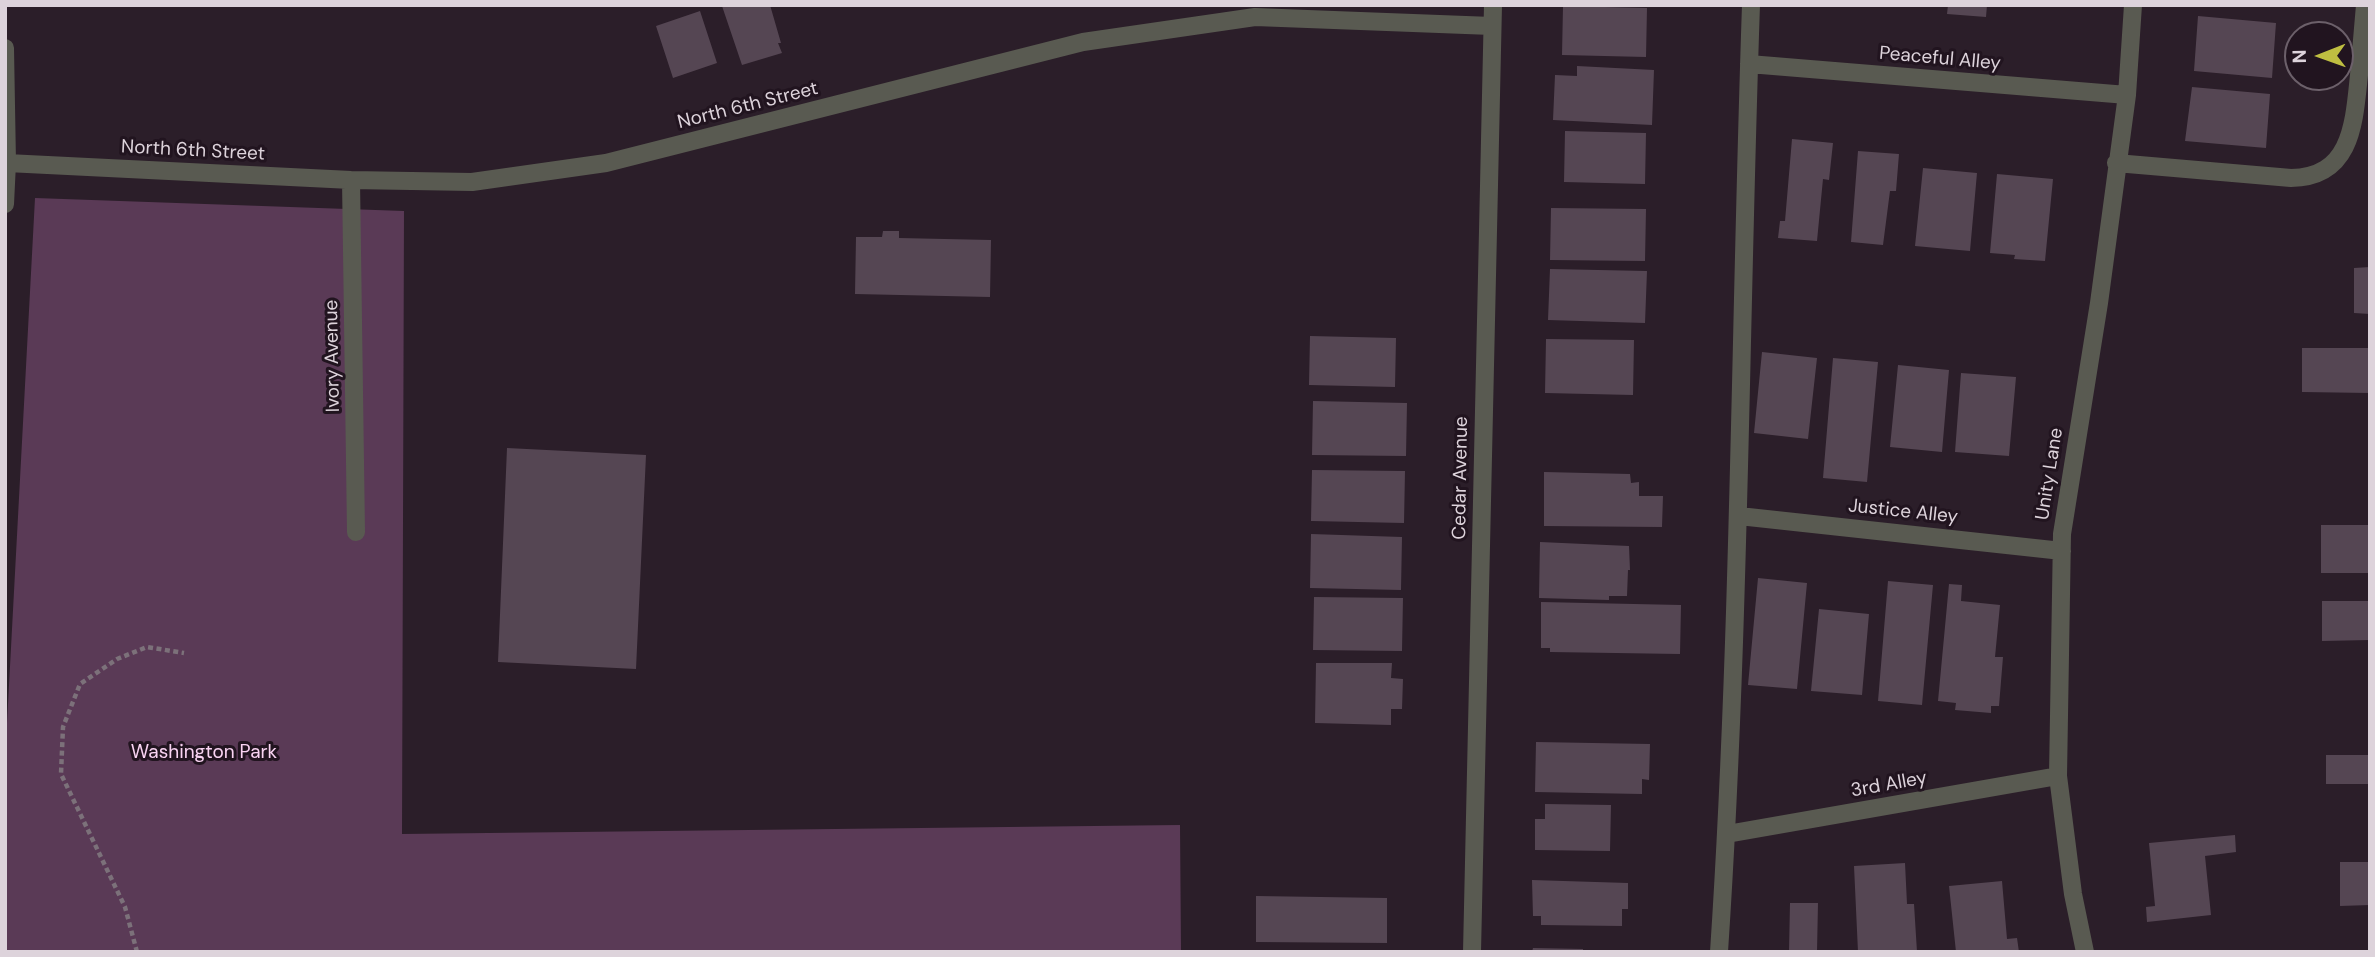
<!DOCTYPE html>
<style>
body{margin:0}
#map{position:relative;width:2375px;height:957px;overflow:hidden;background:#2b1e29;font-family:"DM Sans",sans-serif}
canvas{display:block}
.frame{position:absolute;inset:0;border:7px solid #ddd3db;pointer-events:none}
.north{position:absolute;left:2284px;top:21px;width:70px;height:70px;box-sizing:border-box;background:#21141f;border:2px solid #6c606a;border-radius:50%;rotate:269deg;font-size:19px;font-weight:700;line-height:28px;text-align:center;color:#ddd3db}
.north::after{content:'';display:block;margin:auto;width:24px;height:32px;background:#bfbe41;clip-path:polygon(50% 0,100% 100%,50% 72%,0 100%)}
</style>
<div id="map">
<canvas width="2375" height="957"></canvas>
<div class="frame"></div>
<div class="north">N</div>
</div>
<script>
const ctx = document.querySelector('canvas').getContext('2d');
ctx.lineJoin = 'round';
function fill(path, color) { ctx.fillStyle = color; ctx.fill(path, 'evenodd'); }
function stroke(path, color, width, dash) { ctx.strokeStyle = color; ctx.lineWidth = width; ctx.lineCap = dash ? 'butt' : 'round'; ctx.setLineDash(dash || []); ctx.stroke(path); }
function label(font, color, halo, rows, align = 'center') {
  ctx.font = font + ' "DM Sans",sans-serif'; ctx.lineWidth = 6; ctx.setLineDash([]); ctx.textBaseline = 'middle'; ctx.strokeStyle = halo; ctx.fillStyle = color; for (const [text, x, y, turn = 0] of rows) {
    ctx.save(); ctx.translate(x, y); ctx.rotate((+turn || 0) * Math.PI / 180); ctx.textAlign = isNaN(turn) ? turn : align; if (halo) ctx.strokeText(text, 0, 0); ctx.fillText(text, 0, 0); ctx.restore();
  }
}
fill(new Path2D(`
 M35,198L404,211L402,834L1180,825L1181,952H5V760Z`), '#5a3a56');
fill(new Path2D(`
 M770,5L781,43H778L782,53L742,65L722,6Z
 M1948,5H1987L1986,17L1947,14Z
 M1563,6L1647,8L1646,57L1562,55Z
 M700,11L717,63L673,78L656,26Z
 M2198,16L2276,23L2272,78L2194,71Z
 M1577,66L1654,70L1652,125L1553,120L1555,75L1577,76Z
 M2192,87L2270,94L2266,148L2185,141Z
 M1565,131L1646,133L1645,184L1564,182Z
 M1792,139L1833,143L1829,180L1823,179L1817,241L1778,238L1780,221H1785Z
 M1858,151L1899,154L1896,191H1890L1883,245L1851,242Z
 M1923,168L1977,173L1970,251L1915,246Z
 M1997,174L2053,179L2045,261L2014,259L2015,255L1990,253Z
 M1551,208L1646,209L1645,261L1550,260Z
 M883,231H899V238L991,240L990,297L855,294L856,237H882Z
 M2370,267V314L2354,313V268Z
 M1550,269L1647,271L1645,323L1548,320Z
 M1310,336L1396,338L1395,387L1309,385Z
 M1546,339L1634,340L1633,395L1545,393Z
 M2302,348H2370V393L2302,392Z
 M1762,352L1817,358L1808,439L1754,433Z
 M1833,358L1878,362L1867,482L1823,478Z
 M1898,365L1949,370L1942,452L1890,447Z
 M1961,373L2016,377L2009,456L1955,452Z
 M1313,401L1407,403L1406,456L1312,455Z
 M507,448L646,455L636,669L498,662Z
 M1312,470L1405,471L1404,523L1311,521Z
 M1544,472L1630,474L1631,483L1639,482V496H1663L1662,527L1544,526Z
 M2321,525H2370V573H2321Z
 M1311,534L1402,537L1401,590L1310,588Z
 M1540,542L1629,546L1630,570H1628L1627,596H1609V600L1539,598Z
 M1758,578L1807,583L1797,689L1748,685Z
 M1888,581L1933,585L1922,705L1878,701Z
 M1949,584L1962,585L1961,601L2000,605L1995,657H2003L1999,706H1991V713L1955,710L1956,703L1938,701Z
 M1314,597L1403,598L1402,651L1313,650Z
 M2322,601H2370V640L2322,641Z
 M1541,602L1681,605L1680,654L1550,652V648H1541Z
 M1819,609L1869,614L1862,695L1811,691Z
 M1316,663H1392L1391,678L1403,679L1402,709H1391V725L1315,723Z
 M1536,742L1650,744L1649,780L1642,779V794L1535,792Z
 M2326,755H2370V784H2326Z
 M1545,804L1611,805L1610,851L1535,850V819H1545Z
 M2235,835L2236,852L2205,856L2211,915L2147,922L2146,907L2155,906L2149,843Z
 M2340,862H2370V905L2340,906Z
 M1905,863L1907,904H1914L1917,952H1858L1854,866Z
 M1532,880L1628,883V909H1622V926L1541,925V916H1533Z
 M2002,881L2007,939L2017,938L2019,952H1956L1949,886Z
 M1256,896L1387,898V943L1256,942Z
 M1790,903H1818L1817,952H1789Z
 M1533,948L1583,949V952H1532Z`), '#554653');
stroke(new Path2D(`
 M137,952L125,907L61,774L63,727L80,684L117,659L147,647L184,653`), '#7c717a', 4.5, [5, 3.5]);
stroke(new Path2D(`
 M5,48L7,163L5,204
 M1749,64L2127,95
 M7,163L351,180L472,182L606,163L1083,42L1255,17L1492,26
 M2116,163L2291,178C2352,177 2354,123 2359,75C2361,52 2363,29 2365,5
 M351,180L356,532
 M1739,516L2062,551
 M1727,834L2058,776
 M1472,952L1493,5
 M1719,952C1740,637 1740,321 1751,5
 M2085,952L2073,894L2058,776L2062,534L2099,303L2127,95L2133,5`), '#595a51', 18);
label('19px', '#ddd3db', '#21141f', [
 ["Peaceful Alley",1940,59,5],
 ["North 6th Street",748,106,-14],
 ["North 6th Street",193,151,3],
 ["Ivory Avenue",333,356,-91],
 ["Unity Lane",2050,474,-81],
 ["Cedar Avenue",1461,478,-89],
 ["Justice Alley",1903,512,6],
 ["3rd Alley",1889,785,-10]
]);
label('19px', '#f9d3f2', '#21141f', [
 ["Washington Park",204,753]
]);
</script>
